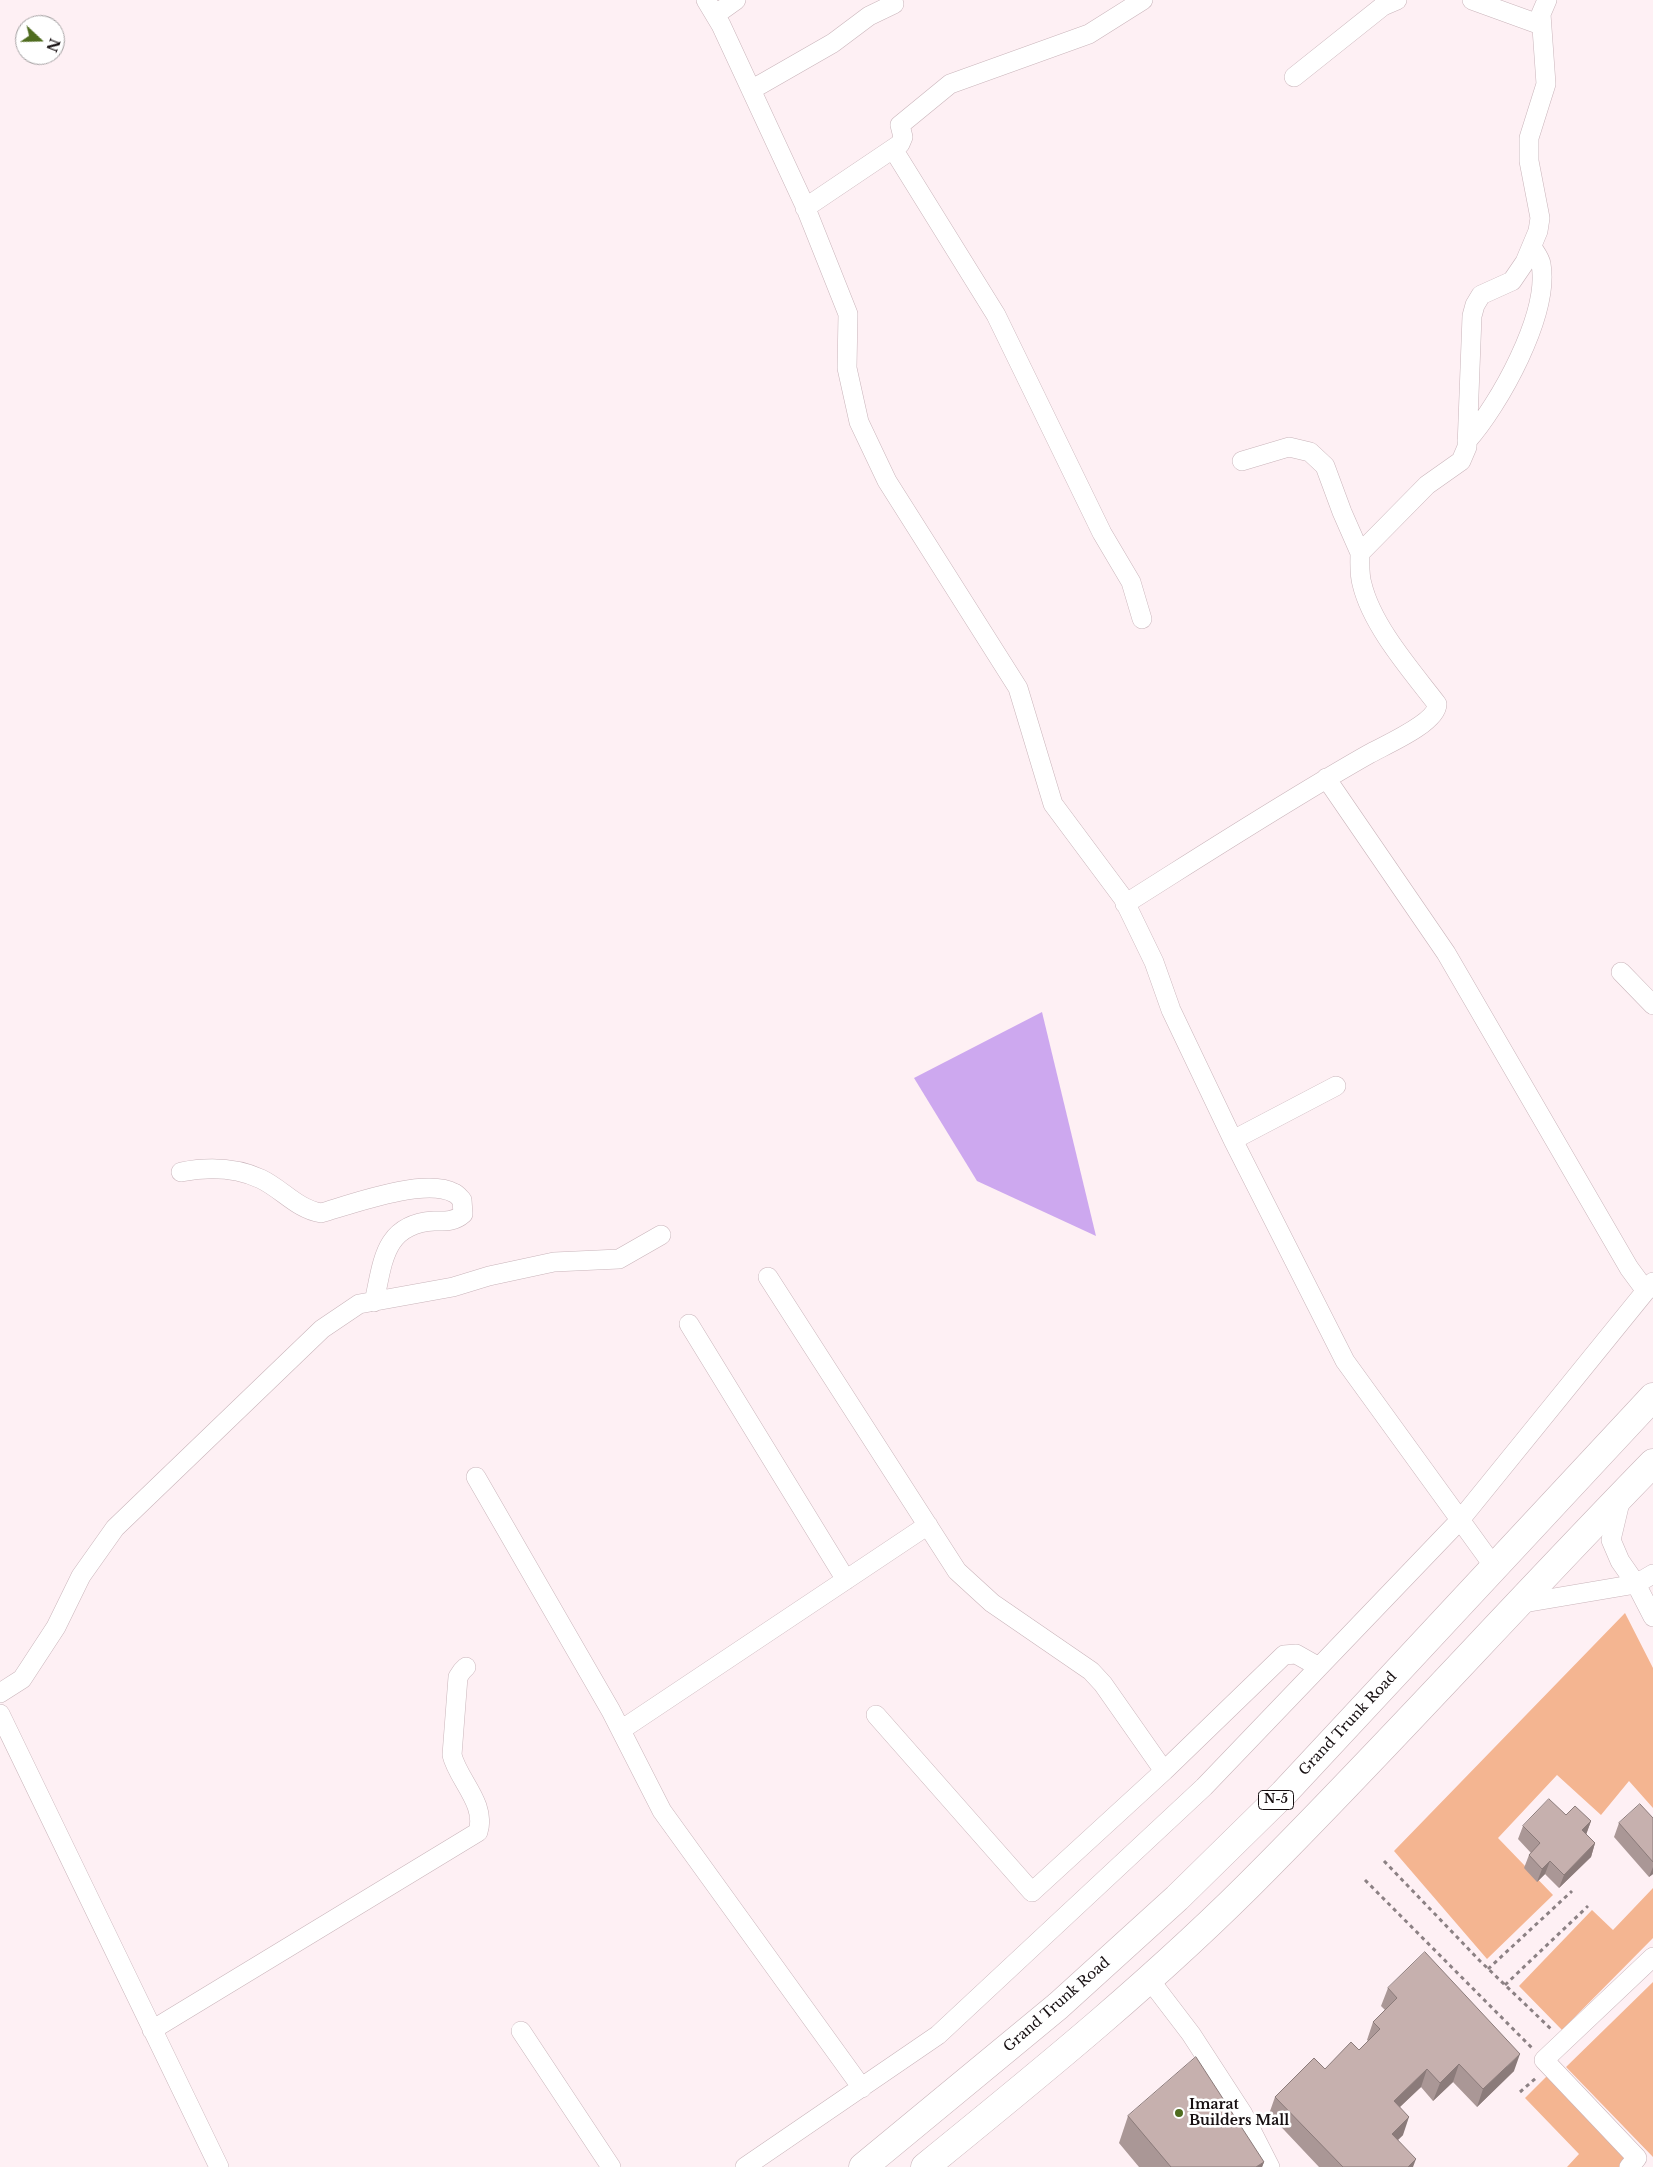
<!DOCTYPE html>
<style>
body{margin:0}
#map{position:relative;width:1653px;height:2167px;overflow:hidden;background:#fef0f4;font-family:"Libre Baskerville",serif}
canvas{display:block}
.north{position:absolute;left:15px;top:15px;width:50px;height:50px;box-sizing:border-box;background:#fff;border:1px solid #a29fa0;border-radius:50%;rotate:111deg;font-size:14px;font-weight:700;line-height:20px;text-align:center;color:#160f11}
.north::after{content:'';display:block;margin:auto;width:18px;height:22px;background:#4f6c1f;clip-path:polygon(50% 0,100% 100%,50% 72%,0 100%)}
</style>
<div id="map">
<canvas width="1653" height="2167"></canvas>
<div class="north">N</div>
</div>
<script>
const ctx = document.querySelector('canvas').getContext('2d');
ctx.lineJoin = 'round';
function fill(path, color) { ctx.fillStyle = color; ctx.fill(path, 'evenodd'); }
function stroke(path, color, width, dash) { ctx.strokeStyle = color; ctx.lineWidth = width; ctx.lineCap = dash ? 'butt' : 'round'; ctx.setLineDash(dash || []); ctx.stroke(path); }
function label(font, color, halo, rows, align = 'center') {
  ctx.font = font + ' "Libre Baskerville",serif'; ctx.lineWidth = 5; ctx.setLineDash([]); ctx.textBaseline = 'middle'; ctx.strokeStyle = halo; ctx.fillStyle = color; for (const [text, x, y, turn = 0] of rows) {
    ctx.save(); ctx.translate(x, y); ctx.rotate((+turn || 0) * Math.PI / 180); ctx.textAlign = isNaN(turn) ? turn : align; if (halo) ctx.strokeText(text, 0, 0); ctx.fillText(text, 0, 0); ctx.restore();
  }
}
fill(new Path2D(`
 M1625,1613L1653,1668V1808L1629,1781L1601,1815L1557,1775L1498,1838L1553,1895L1487,1959L1394,1851Z
 M1653,1888V1938L1562,2030L1519,1986L1592,1910L1613,1930Z
 M1653,1982V2157L1566,2067Z
 M1550,2073L1628,2158L1619,2167H1567L1579,2154L1525,2098Z`), '#f4b591');
fill(new Path2D(`
 M1042,1012L1096,1236L977,1181L914,1078Z`), '#cda8ef');
const minor = new Path2D(`
 M706,0L721,25L805,206L848,314L847,368L859,422L887,481L1018,688L1053,804L1123,898L1154,962L1171,1010L1233,1140L1345,1361L1495,1568
 M1472,0L1541,25
 M715,15L736,0
 M1294,77L1383,6L1397,0
 M751,90L833,43L869,16L894,4
 M893,149L996,315L1102,533L1131,582L1142,619
 M805,208L900,144L903,137L900,125L950,84L1089,34L1143,0
 M1467,441C1499,405 1550,314 1541,264C1540,258 1535,252 1532,247
 M1242,461L1289,447L1310,452L1325,466L1342,512L1360,553
 M1326,778L1446,953L1629,1268L1646,1291
 M1125,904C1206,853 1286,801 1369,754C1385,745 1437,723 1437,704C1411,670 1372,626 1362,584C1359,574 1360,563 1360,553L1427,485L1461,461L1467,447L1472,316L1475,305L1481,295L1512,281L1525,262L1538,231L1540,218L1529,161V138L1546,84L1541,14L1547,0
 M1621,972L1653,1005
 M1233,1140L1336,1086
 M181,1172C207,1167 235,1167 261,1179C282,1189 297,1209 321,1213C352,1204 425,1177 454,1193C457,1194 460,1198 462,1200L463,1214C454,1222 445,1221 434,1221C383,1224 383,1263 374,1302
 M768,1277L957,1571L992,1603L1091,1671L1103,1684L1164,1771
 M689,1324L846,1580
 M476,1477L611,1711L662,1811L862,2088
 M1653,1574L1636,1584L1653,1617
 M1518,1604L1636,1584L1620,1561L1611,1540L1621,1498
 M0,1693L22,1679L56,1627L81,1576L115,1528L322,1329L359,1304L453,1287L489,1276L554,1262L619,1259L661,1235
 M0,1714L219,2167
 M876,1715L1032,1892L1164,1771L1284,1655L1296,1654L1319,1667
 M621,1730L928,1525
 M1149,1979L1191,2034L1243,2114L1270,2167
 M152,2030L478,1832C487,1804 458,1780 452,1755L458,1677L462,1671L466,1667
 M521,2031L611,2167
 M745,2167L938,2035L1204,1787L1460,1520L1653,1282
 M1629,2167L1637,2158L1544,2060L1653,1957`);
const highway = new Path2D(`
 M863,2167L1058,2006L1177,1898L1284,1793L1653,1397
 M925,2167C1042,2072 1160,1976 1266,1868C1397,1736 1522,1597 1653,1463`);
stroke(minor, '#c9b4ba', 20);
stroke(highway, '#c9b4ba', 29);
stroke(new Path2D(`
 M1384,1861L1480,1961L1551,2029
 M1365,1880L1532,2048
 M1488,1969L1572,1891
 M1505,1985L1588,1906
 M1520,2092L1536,2078`), '#8c8184', 3, [4, 4]);
stroke(minor, '#fff', 19);
stroke(highway, '#fff', 28);
fill(new Path2D(`
 M1566,1815L1591,1821L1586,1834L1595,1843L1591,1857L1559,1888L1545,1874L1537,1882L1524,1868L1529,1855L1531,1853L1518,1839L1523,1826Z
 M1653,1818V1874L1649,1877L1614,1837L1619,1823Z
 M1388,1988L1514,2071L1477,2107L1453,2082L1433,2101L1421,2087L1400,2107L1403,2135L1398,2140L1413,2167H1319L1269,2114L1275,2097L1359,2050L1368,2041L1367,2040L1373,2022L1385,2010L1381,2006Z
 M1128,2116L1264,2162L1262,2167H1139L1119,2143Z`), '#aa9796');
fill(new Path2D(`
 M1591,1821L1586,1835L1582,1830Z
 M1595,1843L1591,1857L1559,1888L1564,1875Z
 M1550,1861L1545,1874L1537,1882L1542,1869Z
 M1653,1867V1874L1649,1877Z
 M1520,2054L1514,2071L1477,2107L1483,2089Z
 M1459,2064L1453,2082L1433,2101L1440,2083Z
 M1427,2069L1421,2087L1387,2119L1394,2101Z
 M1409,2117L1403,2135L1385,2152L1392,2134Z
 M1416,2159L1413,2167H1408Z
 M1264,2162L1262,2167H1256Z`), '#8b7b7a');
const building = new Path2D(`
 M1549,1799L1566,1815L1575,1806L1591,1821L1582,1830L1595,1843L1564,1875L1550,1861L1542,1869L1529,1855L1540,1843L1523,1826Z
 M1640,1804L1653,1818V1862L1619,1823Z
 M1425,1952L1520,2054L1483,2089L1459,2064L1440,2083L1427,2069L1394,2101L1409,2117L1392,2134L1416,2159L1408,2167H1343L1275,2097L1314,2058L1325,2069L1351,2042L1359,2050L1380,2029L1373,2022L1397,1998L1388,1988Z
 M1196,2057L1264,2162L1256,2167H1171L1128,2116Z`);
fill(building, '#c6b0ae');
stroke(building, '#8b7b7a', 1);
for (const [x, y, r, color] of [
 [1179,2113,5,"#4f6c1f"]
]) { const dot = new Path2D(); dot.arc(x, y, r, 0, 2 * Math.PI); ctx.fillStyle = color; ctx.fill(dot); stroke(dot, '#fff', 2); }
for (const [x, y, w] of [
 [1276,1800,35]
]) { const box = new Path2D(); box.roundRect(x - w / 2, y - 9.5, w, 19, 4); ctx.fillStyle = '#fff'; ctx.fill(box); stroke(box, '#160f11', 1); }
label('bold 12px', '#160f11', null, [
 ["N-5",1276,1800]
]);
label('14px', '#160f11', '#fff', [
 ["Grand Trunk Road",1348,1724,-47],
 ["Grand Trunk Road",1057,2005,-41]
]);
label('bold 14px', '#160f11', '#fff', [
 ["Imarat",1189,2105],
 ["Builders Mall",1189,2121]
], 'left');
</script>
